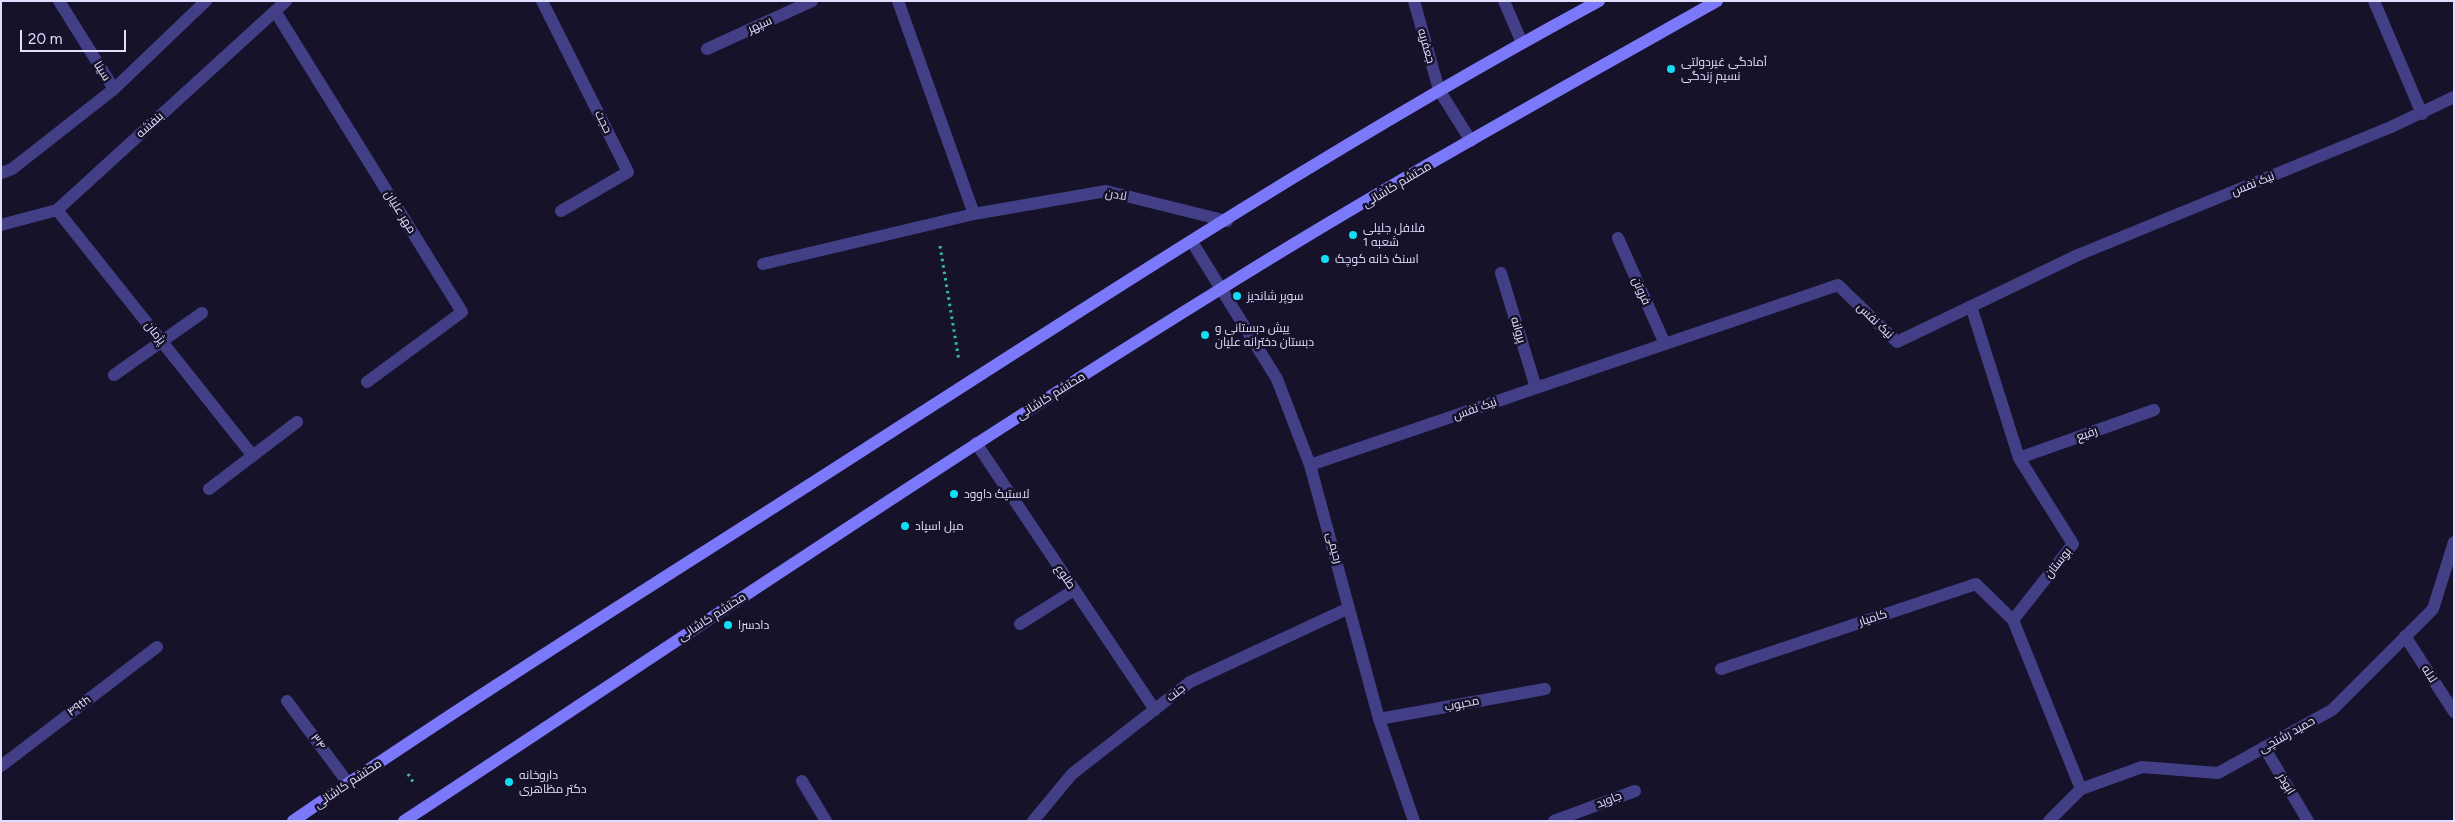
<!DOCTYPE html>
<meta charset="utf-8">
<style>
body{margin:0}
#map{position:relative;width:2455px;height:822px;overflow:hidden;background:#16122a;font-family:Figtree,sans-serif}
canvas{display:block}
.frame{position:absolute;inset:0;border:2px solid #e1ddfe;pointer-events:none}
.scale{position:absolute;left:20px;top:30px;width:106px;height:22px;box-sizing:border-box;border:2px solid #e1ddfe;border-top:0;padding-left:6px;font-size:15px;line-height:18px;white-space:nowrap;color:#e1ddfe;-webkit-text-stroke:4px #16122a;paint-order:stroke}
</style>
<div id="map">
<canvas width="2455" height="822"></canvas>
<div class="frame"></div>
<div class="scale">20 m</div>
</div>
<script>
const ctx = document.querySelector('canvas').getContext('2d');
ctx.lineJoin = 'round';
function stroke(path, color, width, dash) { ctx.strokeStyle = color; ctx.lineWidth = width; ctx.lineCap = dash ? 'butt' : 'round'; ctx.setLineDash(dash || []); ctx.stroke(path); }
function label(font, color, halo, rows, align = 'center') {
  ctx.font = font + ' Figtree,Cairo,sans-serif'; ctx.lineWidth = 5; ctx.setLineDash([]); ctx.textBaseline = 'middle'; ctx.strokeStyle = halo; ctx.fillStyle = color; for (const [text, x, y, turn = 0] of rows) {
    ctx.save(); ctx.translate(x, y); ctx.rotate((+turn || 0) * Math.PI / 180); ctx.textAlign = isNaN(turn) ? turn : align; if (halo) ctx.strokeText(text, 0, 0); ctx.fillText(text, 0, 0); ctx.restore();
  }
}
stroke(new Path2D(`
 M940,246L959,361
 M408,774L415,785`), '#36b8b1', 3, [2.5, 4]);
stroke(new Path2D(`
 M59,1L114,89
 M542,1L628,172L561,211
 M898,1L974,214
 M1414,1L1439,90L1471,141
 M1504,1L1522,43
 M2374,1L2422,114
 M275,11L462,312L367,382
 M707,49L812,1
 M1,173L12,169L114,89L206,1
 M57,210L253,456
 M1,225L57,210L286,1
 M1618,238L1665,344
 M1192,242L1277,379L1310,465L1379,719L1414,821
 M763,264L974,214L1106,191L1227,221
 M1501,273L1536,388
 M1971,306L2019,458L2073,544L2013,620L2081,789
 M114,375L202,313
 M976,443L1155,710
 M2019,458L2154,410
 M1310,465L1838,285L1897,342L2078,255L2391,127L2454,97
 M209,489L297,422
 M1020,624L1074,590
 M2405,636L2454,712
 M1721,669L1976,584L2013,620
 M287,701L348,783
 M1379,719L1545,689
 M2264,747L2308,821
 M1,766L157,647
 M802,781L826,821
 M1033,821L1072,774L1190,682L1349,608
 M1554,821L1635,791
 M2049,821L2081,789L2142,767L2218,773L2332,710L2433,609L2454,542`), '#423f87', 12);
stroke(new Path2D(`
 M293,821C480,692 674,572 865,449C1106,294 1347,137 1599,1
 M404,821C675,643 943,461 1219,290C1382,188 1550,95 1717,1`), '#7b78fa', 12);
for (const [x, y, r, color] of [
 [1671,69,5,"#11def5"],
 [1353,235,5,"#11def5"],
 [1325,259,5,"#11def5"],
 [1237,296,5,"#11def5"],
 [1205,335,5,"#11def5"],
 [954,494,5,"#11def5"],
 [905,526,5,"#11def5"],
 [728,625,5,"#11def5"],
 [509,782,5,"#11def5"]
]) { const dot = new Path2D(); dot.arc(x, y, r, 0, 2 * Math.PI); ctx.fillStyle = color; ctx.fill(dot); stroke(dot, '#16122a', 2); }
label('12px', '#e1ddfe', '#16122a', [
 ["سپهر",760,25,-24],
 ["جعفریه",1426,46,74],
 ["سینا",102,71,58],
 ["حجت",603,122,63],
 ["بنفشه",150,125,-42],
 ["نیک نفس",2253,184,-22],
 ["محتشم کاشانی",1397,185,-31],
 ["لادن",1116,195,9],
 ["مهر علیان",400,212,58],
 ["فروتن",1641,291,66],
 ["نیک نفس",1875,321,44],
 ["پروانه",1518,330,73],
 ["پژمان",155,333,52],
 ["محتشم کاشانی",1051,396,-32],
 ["نیک نفس",1475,409,-19],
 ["رفیع",2087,434,-20],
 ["رحیمی",1334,548,75],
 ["بوستان",2058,563,-51],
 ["طلوع",1065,577,56],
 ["محتشم کاشانی",712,617,-33],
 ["کامیار",1873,618,-18],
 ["لاله",2429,674,57],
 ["جنت",1176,693,-38],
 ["محبوب",1462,704,-11],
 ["۴۹th",79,706,-37],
 ["حمید رشتچی",2287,735,-29],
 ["۳۴",318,742,53],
 ["محتشم کاشانی",348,784,-34],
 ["ابوذر",2286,784,59],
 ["جاوید",1609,800,-21]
]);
label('12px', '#e1ddfe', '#16122a', [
 ["آمادگی غیردولتی",1681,62],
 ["نسیم زندگی",1681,76],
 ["فلافل جلیلی",1363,228],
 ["شعبه 1",1363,242],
 ["اسنک خانه کوچک",1335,259],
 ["سوپر شاندیز",1247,296],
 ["پیش دبستانی و",1215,328],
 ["دبستان دخترانه علیان",1215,342],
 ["لاستیک داوود",964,494],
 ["مبل اسپاد",915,526],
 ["دادسرا",738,625],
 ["داروخانه",519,775],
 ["دکتر مظاهری",519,789]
], 'left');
</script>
